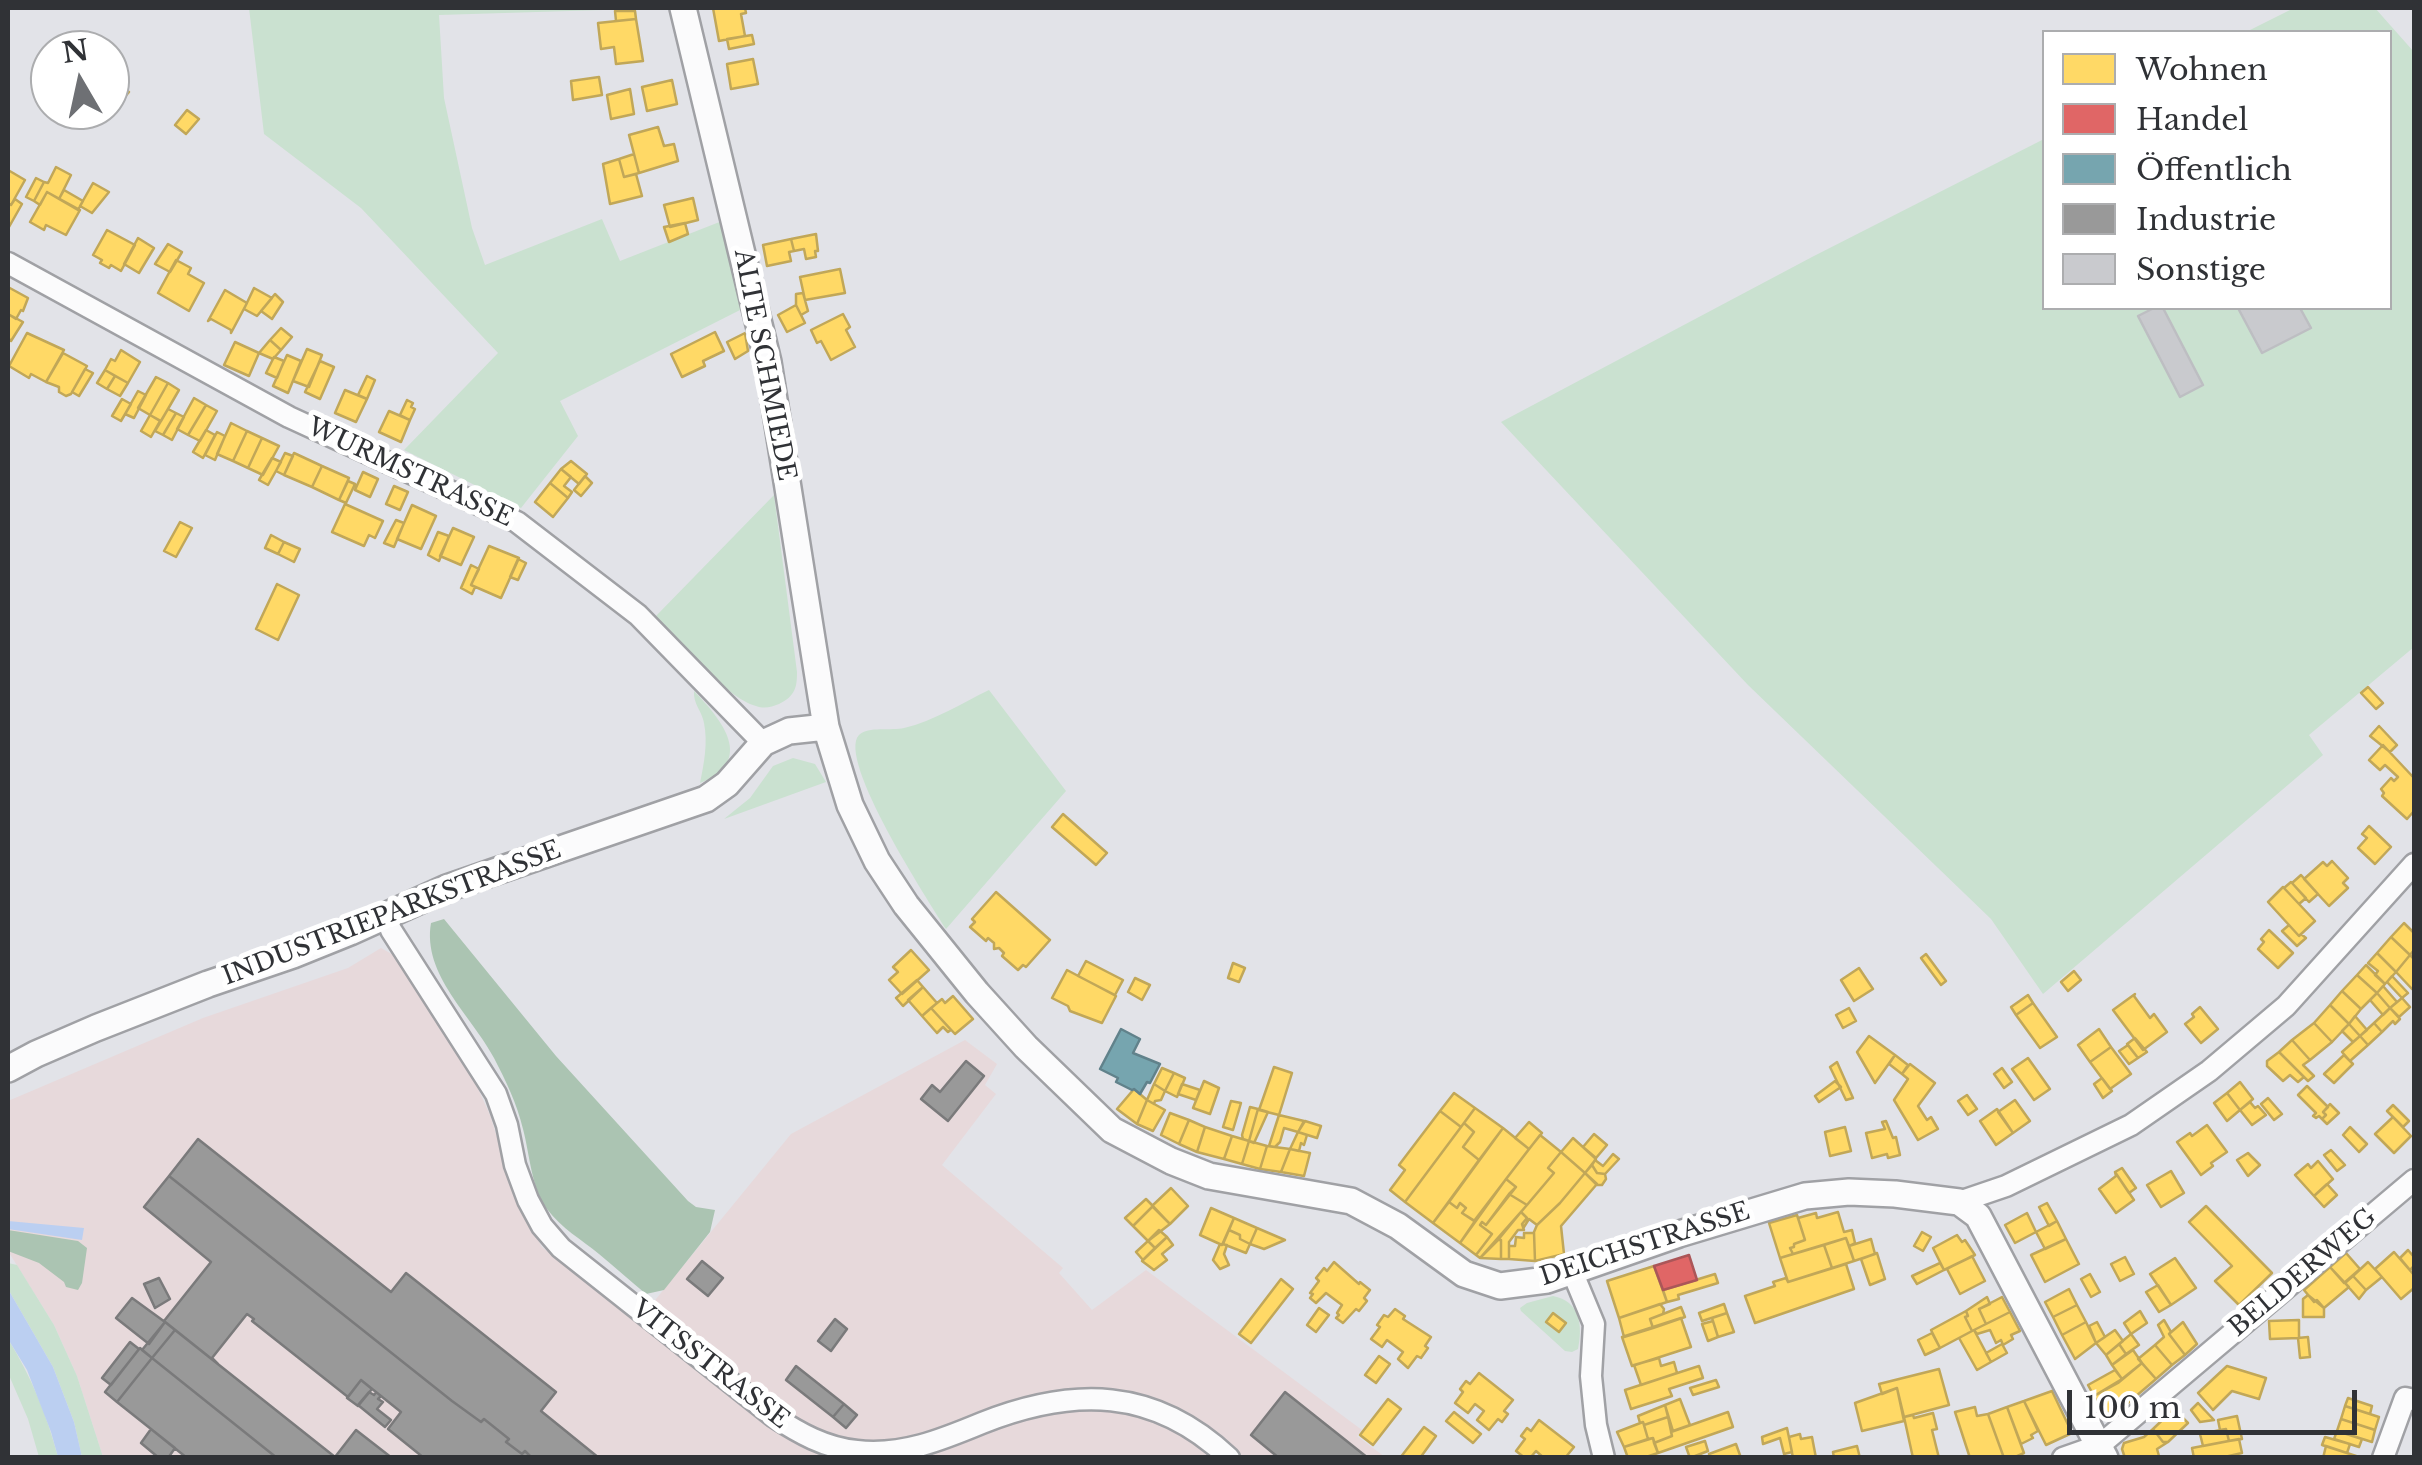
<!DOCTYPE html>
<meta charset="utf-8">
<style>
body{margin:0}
#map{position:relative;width:2422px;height:1465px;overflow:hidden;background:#e2e3e8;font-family:"Libre Baskerville",serif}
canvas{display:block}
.frame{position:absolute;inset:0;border:10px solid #303236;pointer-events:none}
.legend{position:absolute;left:2042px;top:30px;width:350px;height:280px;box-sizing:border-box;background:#fff;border:2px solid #acadaf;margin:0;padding:12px 18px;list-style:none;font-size:30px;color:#303236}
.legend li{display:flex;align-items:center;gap:20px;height:50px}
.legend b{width:50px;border:2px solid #acadaf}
.north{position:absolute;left:30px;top:30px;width:100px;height:100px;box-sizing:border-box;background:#fff;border:2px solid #acadaf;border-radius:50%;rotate:351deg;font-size:28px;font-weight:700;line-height:40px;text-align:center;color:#303236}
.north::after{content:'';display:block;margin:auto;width:35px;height:45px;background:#6e7074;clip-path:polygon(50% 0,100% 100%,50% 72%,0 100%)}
.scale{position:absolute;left:2067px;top:1390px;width:290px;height:45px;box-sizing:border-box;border:5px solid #303236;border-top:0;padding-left:12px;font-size:30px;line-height:35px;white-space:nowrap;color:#303236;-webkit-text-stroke:8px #fff;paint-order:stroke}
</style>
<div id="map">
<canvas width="2422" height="1465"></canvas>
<div class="frame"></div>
<ul class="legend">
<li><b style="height:28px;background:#ffd966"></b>Wohnen</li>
<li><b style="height:28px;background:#e06666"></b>Handel</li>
<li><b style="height:28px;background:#76a5af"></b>Öffentlich</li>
<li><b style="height:28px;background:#999"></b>Industrie</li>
<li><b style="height:28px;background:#c9cace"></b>Sonstige</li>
</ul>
<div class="north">N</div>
<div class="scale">100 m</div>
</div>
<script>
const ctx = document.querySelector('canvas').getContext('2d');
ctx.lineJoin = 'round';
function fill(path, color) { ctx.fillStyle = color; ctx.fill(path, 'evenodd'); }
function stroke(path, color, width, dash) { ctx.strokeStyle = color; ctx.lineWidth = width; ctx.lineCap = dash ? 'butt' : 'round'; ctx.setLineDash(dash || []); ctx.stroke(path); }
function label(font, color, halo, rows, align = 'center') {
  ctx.font = font + ' "Libre Baskerville",serif'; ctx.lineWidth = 10; ctx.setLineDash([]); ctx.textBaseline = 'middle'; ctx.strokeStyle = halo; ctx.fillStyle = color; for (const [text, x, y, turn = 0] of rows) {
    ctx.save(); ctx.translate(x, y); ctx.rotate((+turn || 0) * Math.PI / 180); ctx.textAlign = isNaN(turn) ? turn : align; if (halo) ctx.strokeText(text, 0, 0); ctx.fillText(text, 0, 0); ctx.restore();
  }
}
fill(new Path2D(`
 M381,948L397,957L471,1073L490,1115L517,1201L542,1247L638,1321L791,1134L965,1040L997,1064L985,1085L996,1094L942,1165L1063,1268L1059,1273L1092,1310L1146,1270L1362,1430L1357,1436L1385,1457H103L77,1376L54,1325L8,1251V1101L203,1018L348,968Z`), '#e7d9db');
fill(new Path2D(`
 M249,8H668L439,15L444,98L472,228L485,265L602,219L620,261L722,221L744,308L560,401L578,436L521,508L404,450L498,353L361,208L264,134Z
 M2294,8H2375L2414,52V647L2309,735L2323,755L2043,994L1991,919L1748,685L1501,422L1812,257L2044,139V308H2390V32H2246Z
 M774,495L797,672C797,688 795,696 779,704C772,707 764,709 756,706C726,698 678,640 655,617Z
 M989,690L1066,791L946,929C929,902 836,759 859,735C868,726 892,731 904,728C934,721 962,703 989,690Z
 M694,691C722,720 756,761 700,783C704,763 708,743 704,723C702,711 693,704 694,691Z
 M793,758L815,764L826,782L724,819L750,798L773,766Z
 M8,1263L17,1265L54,1325L77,1376L103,1457H82L74,1422L53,1367L8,1289Z
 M1553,1296C1580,1301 1583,1325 1578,1349L1572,1352L1565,1351L1521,1311L1520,1308L1527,1303Z
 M8,1339C31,1376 47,1415 58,1457H39L28,1419L8,1373Z`), '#cae1d0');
fill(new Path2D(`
 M444,919L556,1056L688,1201L696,1207L715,1210L710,1232L664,1290L646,1294C630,1281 615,1267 599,1254C582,1240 561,1228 547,1209C531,1187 530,1155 523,1129C517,1104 506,1081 494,1058C472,1016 422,975 431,923Z
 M8,1230L78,1241L87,1248L82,1283L78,1290L66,1287L64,1282L39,1263L8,1251Z`), '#abc4b2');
fill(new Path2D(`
 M8,1221L84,1228L82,1240L8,1229Z
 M8,1289L53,1367L74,1422L82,1457H58L51,1432L27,1370L8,1339Z`), '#bbcff1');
const homes = new Path2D(`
 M713,8H745L746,13L741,14L745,36L719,41Z
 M615,11H635L636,19L616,21Z
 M636,19L643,61L616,64L614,47L601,49L598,23Z
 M752,35L754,44L729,49L727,39Z
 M753,59L758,84L731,89L727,64Z
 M599,77L602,95L573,100L571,81Z
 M672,80L677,104L647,111L642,87Z
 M118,84L129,92L110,114L105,110H110V94Z
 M630,89L634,114L611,119L607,95Z
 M187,110L199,119L186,134L175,125Z
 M658,127L664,146L674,144L678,161L639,173L629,135Z
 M634,154L639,173L624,177L619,159Z
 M619,159L624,177L636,174L642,196L610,204L603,164Z
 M56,167L71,175L59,199L47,192L40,205L34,201L44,182L48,183Z
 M8,170L25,180L11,205L8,203Z
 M36,178L44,182L34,201L26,197Z
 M93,183L109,192L92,213L80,206Z
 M64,190L83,201L78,210L59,199Z
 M47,192L80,210L66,235L46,225L44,230L30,222Z
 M693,198L698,220L670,227L664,205Z
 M15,199L22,204L9,227L8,203L11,205Z
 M685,223L688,234L669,242L664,227Z
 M107,230L135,245L121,271L111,265L109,268L100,263L102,260L93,255Z
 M816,234L818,251H815L816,257L806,259L804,249L794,251L791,239Z
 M138,238L154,248L139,273L124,264Z
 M791,239L794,251L789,252L791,261L767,266L763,245Z
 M168,244L182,252L170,272L155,264Z
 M176,260L191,268L188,274L204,283L189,311L158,293Z
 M840,269L845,293L805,300L800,277Z
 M8,287L28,298L23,311L21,310L16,319L8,314Z
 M254,288L272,298L257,316L244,309Z
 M225,290L247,303L231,333V330L211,319L208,321Z
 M803,293L808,311L801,315L796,305V294Z
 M275,294L283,302L272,319L261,311Z
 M796,305L805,323L787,332L778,315Z
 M8,314L23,322L11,341L8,338Z
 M843,314L850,327L846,330L855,347L831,360L821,341L817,343L811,330Z
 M281,328L292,337L281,350L270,340Z
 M715,332L724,351L703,361L705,366L682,377L671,354Z
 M27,333L64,350L46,382L31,374L29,378L9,366Z
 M745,333L748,351L735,359L727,342Z
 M270,340L281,350L273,359L259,353Z
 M235,342L259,353L249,376L224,365Z
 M307,349L322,355L309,387L293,381Z
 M121,350L140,362L128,383L105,370L111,359L115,361Z
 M63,353L87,366L71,394L66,396L59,392V387L46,382Z
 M287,355L301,361L288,393L273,386Z
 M274,357L284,361L277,378L266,373Z
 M320,361L334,367L320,399L305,392Z
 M85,369L93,373L79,396L72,392Z
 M105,370L115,376L107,389L97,383Z
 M115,376L128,383L120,396L107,389Z
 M367,376L375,380L367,399L358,395Z
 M156,377L168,383L150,415L138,408Z
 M168,383L179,390L161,421L150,415Z
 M345,390L367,399L356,422L335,413Z
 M138,391L146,395L134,418L125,414Z
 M194,398L206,405L188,435L177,429Z
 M122,399L131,404L121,421L112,416Z
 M407,400L413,403L411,407L415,409L410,420L400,415Z
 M206,405L217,411L200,441L188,435Z
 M168,409L176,413L163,435L155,431Z
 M389,411L410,420L401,442L379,432Z
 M176,413L184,417L172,440L163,435Z
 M150,415L160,421L151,437L141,431Z
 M231,423L247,431L233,461L217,454Z
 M206,430L215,435L203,458L193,452Z
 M247,431L262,438L248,468L233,461Z
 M217,432L225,436L215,460L205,455Z
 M262,438L279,446L263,475L248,468Z
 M285,453L293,456L284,475L276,471Z
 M294,453L322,466L312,487L284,475Z
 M272,458L281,462L268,485L259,480Z
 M571,461L587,474L579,484L561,469Z
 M322,466L349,478L339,500L312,487Z
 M561,469L571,477L564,486L572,492L568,498L550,483Z
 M363,472L378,479L370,497L355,490Z
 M585,476L592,483L581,496L574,490Z
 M348,481L355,484L346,503L339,500Z
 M550,483L568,498L553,517L535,502Z
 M394,486L408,492L400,510L386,504Z
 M345,504L383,521L375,538L369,535L364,546L332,532Z
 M412,505L436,516L421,549L397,539Z
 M396,520L404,523L394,547L384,543Z
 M180,522L192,528L176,557L164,551Z
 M453,528L474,537L461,565L440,556Z
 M438,532L449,536L439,561L428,555Z
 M271,535L284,542L278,554L265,548Z
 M284,542L300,549L294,562L278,554Z
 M489,546L519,558L501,598L471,585Z
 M518,559L526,563L518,580L510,577Z
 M471,565L479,569L471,585L475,587L472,594L461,588Z
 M277,584L299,595L278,640L256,629Z
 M2368,687L2383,703L2376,709L2361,693Z
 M2379,726L2397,745L2390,752L2370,736Z
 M2383,745L2414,778V811L2407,819L2382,796L2384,793L2381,789L2391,778L2394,781L2398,777L2385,765L2380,770L2369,760Z
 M1063,814L1107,853L1096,865L1052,827Z
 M2369,826L2391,847L2375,864L2358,848L2367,838L2362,834Z
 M2332,861L2348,878L2343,883L2348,888L2329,906L2304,879L2323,862L2327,866Z
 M2301,875L2318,894L2309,902L2292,883Z
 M2291,882L2306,898L2299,904L2284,888Z
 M2283,887L2315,921L2299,936L2268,902Z
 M996,892L1050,940L1026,967L1023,965L1018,970L1002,956L1004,953L999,948L994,949V943L988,938L986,941L970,927L975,922L972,919Z
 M2404,923L2414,933V950L2410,955L2391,937Z
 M2289,925L2299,936L2301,934L2306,938L2297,946L2282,931Z
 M2269,930L2293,953L2278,968L2258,949L2264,942L2261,939Z
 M2391,937L2410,955L2396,972L2377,953Z
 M911,950L929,970L902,994L889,980L898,972L893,967Z
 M2377,953L2396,972L2385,984L2375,975L2378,971L2368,963Z
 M1926,954L1946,981L1941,985L1921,958Z
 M2410,955L2414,959V986L2412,989L2396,972Z
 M1086,961L1123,980L1115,995L1078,976Z
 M1233,963L1245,968L1239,982L1228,978Z
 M2366,965L2385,984L2377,993L2357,975Z
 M1859,968L1873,989L1854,1001L1841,980Z
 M1067,970L1116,996L1102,1023L1070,1011L1068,1006L1052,998Z
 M2074,971L2081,980L2068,991L2061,982Z
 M2357,975L2377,993L2361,1009L2342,991Z
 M2392,976L2408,993L2402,998L2387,982Z
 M1135,978L1150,985L1142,1000L1128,992Z
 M917,980L923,987L903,1006L896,998Z
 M2383,986L2397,1002L2390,1008L2377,993Z
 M923,987L937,1003L922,1016L908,1000Z
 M2342,991L2361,1009L2349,1024L2330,1005Z
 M2377,993L2390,1008L2383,1015L2370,1000Z
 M2135,994L2134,996L2150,1018L2154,1014L2167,1032L2143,1050L2113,1010Z
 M2028,995L2033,1003L2016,1015L2011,1007Z
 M953,996L973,1019L955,1034L931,1008L942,999L945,1003Z
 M2402,998L2410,1007L2399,1017L2390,1008Z
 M2033,1003L2057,1037L2040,1048L2016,1015Z
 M2330,1005L2349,1024L2332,1042L2314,1023Z
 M2200,1007L2218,1029L2201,1043L2185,1024L2194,1017L2192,1014Z
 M931,1008L951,1030L948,1032L943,1027L937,1033L922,1016Z
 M1849,1008L1856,1021L1843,1028L1836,1015Z
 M2390,1008L2400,1019L2395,1024L2393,1021L2382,1032L2374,1023Z
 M2355,1016L2367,1030L2360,1036L2349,1024Z
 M2314,1023L2332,1042L2310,1060L2292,1040Z
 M2374,1023L2382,1032L2368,1045L2360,1036Z
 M2349,1024L2360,1036L2353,1042L2342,1031Z
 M2099,1029L2111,1047L2090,1062L2078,1045Z
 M1869,1036L1895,1055L1875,1083L1857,1052Z
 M2360,1036L2368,1045L2350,1061L2342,1052Z
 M2135,1038L2147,1052L2138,1058L2127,1044Z
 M2292,1040L2310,1060L2303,1065L2314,1076L2308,1081L2279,1052Z
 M2128,1045L2138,1058L2129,1064L2119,1051Z
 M2111,1047L2131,1074L2110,1089L2090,1062Z
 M2279,1052L2304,1077L2298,1082L2290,1075L2283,1081L2267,1066V1061Z
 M1895,1055L1908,1065L1902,1074L1889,1064Z
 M2344,1055L2353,1064L2334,1083L2324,1074Z
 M2028,1058L2050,1089L2034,1100L2012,1069Z
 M1837,1062L1853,1098L1846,1100L1830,1067Z
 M1910,1064L1935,1083L1918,1106L1927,1120L1931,1117L1938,1129L1918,1140L1894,1100L1908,1079L1902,1074Z
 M1274,1067L1292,1073L1279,1115L1259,1110Z
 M1162,1068L1174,1073L1165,1091L1154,1084Z
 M2002,1068L2012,1082L2004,1088L1994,1074Z
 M1174,1073L1185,1078L1177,1097L1165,1091Z
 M2102,1078L2112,1091L2103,1098L2094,1084Z
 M1204,1081L1219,1088L1210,1114L1193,1108Z
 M1835,1081L1841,1087L1819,1102L1815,1096Z
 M2240,1082L2253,1099L2240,1110L2227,1093Z
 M1154,1084L1165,1091L1161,1100L1155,1101L1154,1104L1147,1100Z
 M1182,1084L1200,1090L1196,1100L1178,1094Z
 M2307,1086L2328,1107L2323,1112L2326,1115L2322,1119L2319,1116L2316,1118L2313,1116L2316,1113L2298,1095Z
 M1134,1089L1147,1100L1137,1124L1117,1109Z
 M1454,1093L1475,1108L1461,1127L1440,1111Z
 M2227,1093L2240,1110L2227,1121L2214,1103Z
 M1967,1095L1977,1109L1968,1115L1958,1101Z
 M2268,1098L2282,1114L2274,1120L2261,1104Z
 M1147,1100L1165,1110L1153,1131L1137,1124Z
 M2015,1100L2030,1121L2013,1133L1998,1112Z
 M1231,1101L1241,1103L1233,1130L1223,1127Z
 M2250,1102L2255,1108L2258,1106L2266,1115L2252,1125L2240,1110Z
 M2330,1104L2339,1113L2327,1124L2322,1119L2326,1115L2323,1112Z
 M2393,1105L2409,1121L2403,1127L2387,1111Z
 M1250,1107L1258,1109L1249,1141L1243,1139L1242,1135Z
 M1475,1108L1503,1128L1479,1160L1463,1147L1474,1132L1464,1123Z
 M1258,1109L1268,1112L1254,1143L1249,1141Z
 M1997,1109L2013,1133L1996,1145L1980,1121Z
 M1440,1111L1461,1127L1405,1202L1390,1190L1405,1170L1399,1165Z
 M1170,1113L1189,1120L1179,1144L1161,1135Z
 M1279,1115L1304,1121L1298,1132L1284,1128L1280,1142L1275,1147L1269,1146Z
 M2393,1117L2411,1136L2394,1153L2375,1134Z
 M1189,1120L1205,1127L1197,1152L1179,1144Z
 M1305,1121L1321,1126L1317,1138L1298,1132Z
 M1886,1121L1893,1138L1896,1137L1900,1155L1888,1158L1887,1154L1872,1158L1866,1133L1885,1129L1882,1122Z
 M1529,1122L1542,1133L1529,1149L1515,1138Z
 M1464,1123L1474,1132L1463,1147L1479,1160L1433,1223L1405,1202Z
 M2207,1125L2227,1152L2211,1163L2213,1166L2201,1175L2177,1142L2190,1133L2192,1136Z
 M1205,1127L1232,1136L1224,1159L1197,1152Z
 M1845,1127L1851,1151L1830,1156L1825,1132Z
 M2350,1127L2367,1144L2359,1152L2343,1135Z
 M1503,1128L1529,1149L1474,1221L1462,1213L1466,1208L1460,1203L1457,1208L1449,1202Z
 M1298,1132L1307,1135L1304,1145L1301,1143L1299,1151L1290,1149Z
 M1594,1134L1607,1145L1596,1158L1583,1147Z
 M1540,1135L1561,1152L1548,1168L1554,1173L1527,1205L1509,1194L1516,1187L1506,1179Z
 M1232,1136L1249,1141L1242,1164L1224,1159Z
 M1573,1138L1596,1159L1585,1173L1561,1152Z
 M1249,1141L1267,1146L1260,1169L1242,1164Z
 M1267,1146L1290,1149L1281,1172L1260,1169Z
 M1290,1149L1310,1153L1304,1176L1281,1172Z
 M2331,1150L2345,1165L2337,1171L2324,1155Z
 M1561,1152L1585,1173L1560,1203L1537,1225L1529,1219L1524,1227L1522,1224L1527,1218L1521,1212L1554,1173L1548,1168Z
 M2248,1153L2260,1165L2248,1176L2237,1160Z
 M1613,1154L1619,1159L1605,1174L1597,1173L1592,1165L1595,1160L1603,1166Z
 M2318,1161L2333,1179L2314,1196L2295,1175L2308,1164L2311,1168Z
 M1592,1165L1597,1173L1605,1174L1606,1179L1602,1185H1597L1585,1173Z
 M2122,1168L2136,1188L2129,1193L2115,1172Z
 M2171,1171L2184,1193L2161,1207L2147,1185Z
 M2115,1172L2134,1200L2116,1213L2099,1189L2116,1176Z
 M1585,1173L1597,1184L1561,1226L1564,1254L1535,1261L1534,1232L1537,1225L1560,1203Z
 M1506,1179L1516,1187L1486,1225L1482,1222L1480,1225L1492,1234L1476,1255L1460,1243Z
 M2327,1184L2337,1195L2324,1207L2314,1196Z
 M1171,1188L1188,1206L1170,1224L1152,1206Z
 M1509,1194L1527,1205L1480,1258L1476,1255L1492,1234L1480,1225L1482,1222L1486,1225Z
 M1146,1199L1153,1206L1133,1226L1125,1218Z
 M1449,1202L1457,1208L1460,1203L1466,1208L1462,1213L1475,1221L1460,1243L1433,1223Z
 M2047,1203L2057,1221L2049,1226L2039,1207Z
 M1153,1206L1170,1224L1148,1241L1133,1226Z
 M2206,1206L2272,1273L2239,1305L2215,1281L2232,1266L2189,1222Z
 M1211,1208L1234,1218L1222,1245L1200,1235Z
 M1521,1212L1527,1218L1522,1224L1524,1230H1518L1509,1242V1259H1501V1240H1498Z
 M1838,1212L1844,1232L1852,1230L1855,1243L1849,1246L1846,1238L1793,1254L1790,1248L1794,1247V1244L1805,1240L1798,1218L1816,1213L1817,1218Z
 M2027,1213L2036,1232L2015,1243L2005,1225Z
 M1797,1215L1805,1240L1794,1244V1247L1790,1248L1793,1254L1780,1258L1769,1223Z
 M1234,1218L1257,1228L1250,1244L1240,1239V1235L1229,1230Z
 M2057,1221L2066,1239L2045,1249L2036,1232Z
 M1257,1228L1285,1240L1264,1249L1250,1244Z
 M1159,1230L1167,1237L1155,1248L1148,1241Z
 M1229,1230L1240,1235V1239L1250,1244L1246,1253L1223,1244Z
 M1922,1232L1931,1237L1923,1251L1914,1246Z
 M1524,1233H1534L1535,1261L1509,1259V1246H1515L1516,1237L1524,1238Z
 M1957,1235L1962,1242L1965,1240L1975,1255L1944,1270L1933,1248Z
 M1167,1237L1173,1245L1162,1254L1167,1260L1154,1270L1142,1261Z
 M1846,1238L1854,1261L1832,1268L1824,1245Z
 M1871,1239L1875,1254L1854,1261L1849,1246Z
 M2066,1239L2079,1264L2045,1282L2031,1255Z
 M1498,1240H1501V1259L1480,1258Z
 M1148,1241L1155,1248L1143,1260L1136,1252Z
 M1220,1244L1227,1245L1224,1254L1229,1265L1220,1269L1213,1260Z
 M1824,1245L1832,1268L1788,1282L1780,1258Z
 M2408,1250L2414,1257V1266L2410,1270L2400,1258Z
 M2394,1252L2414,1275V1288L2401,1299L2375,1269Z
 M1877,1253L1885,1279L1870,1285L1861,1259Z
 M2346,1253L2360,1269L2344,1283L2330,1267Z
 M1972,1256L1985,1281L1960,1294L1947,1269Z
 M2125,1257L2134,1274L2120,1281L2111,1264Z
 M2175,1258L2196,1288L2171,1305L2150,1274Z
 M1334,1262L1359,1284L1360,1282L1370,1290L1364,1298L1367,1301L1359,1311L1356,1309L1343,1323L1336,1318L1339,1315L1337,1313L1342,1305L1326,1293L1316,1303L1310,1298L1313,1294L1310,1293L1319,1281L1316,1278L1324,1268L1327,1271Z
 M2368,1262L2382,1277L2366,1290L2353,1276Z
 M1940,1263L1944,1270L1917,1284L1912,1276Z
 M1846,1264L1854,1289L1755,1323L1745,1296L1775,1286L1773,1282L1786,1278L1788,1282Z
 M1654,1266L1667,1302L1619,1318L1607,1281Z
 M2330,1267L2349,1287L2324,1308L2317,1300L2314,1302L2304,1290Z
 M1715,1274L1718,1283L1678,1295L1679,1299L1667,1302L1663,1290Z
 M2090,1274L2100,1292L2091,1297L2081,1279Z
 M2353,1276L2366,1290L2359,1299L2345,1283Z
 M1281,1279L1293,1289L1251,1343L1239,1334Z
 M2158,1285L2171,1305L2159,1312L2146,1292Z
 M2069,1289L2077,1305L2053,1317L2045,1302Z
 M2308,1295L2324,1308V1317H2303V1299Z
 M1987,1297L1990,1304L1979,1309L1986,1324L1972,1331L1965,1317L1968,1316L1966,1311Z
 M2002,1297L2010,1312L1986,1324L1979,1309Z
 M1660,1304L1664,1309L1663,1314L1650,1319L1653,1328L1624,1337L1619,1318Z
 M1724,1304L1727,1313L1702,1321L1699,1313Z
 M2077,1305L2086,1322L2062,1335L2053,1317Z
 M1681,1307L1685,1317L1653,1328L1650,1319Z
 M1319,1308L1329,1315L1316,1332L1307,1325Z
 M1395,1309L1405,1316L1403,1319L1431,1337L1425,1346L1428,1348L1421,1358L1417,1356L1408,1368L1398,1359L1403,1352L1387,1340L1382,1347L1371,1339L1380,1327L1377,1325L1384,1315L1388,1317Z
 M1966,1311L1968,1316L1965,1317L1972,1331L1940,1348L1931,1330Z
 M2140,1311L2147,1323L2131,1334L2124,1323Z
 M2010,1312L2020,1331L2011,1335L2013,1339L2003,1345L2001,1340L1996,1343L1990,1330L1977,1334L1974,1330Z
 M1553,1313L1566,1323L1559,1332L1546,1322Z
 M1727,1313L1734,1332L1718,1337L1712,1318Z
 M1681,1318L1691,1347L1632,1366L1622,1337Z
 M2164,1320L2171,1332L2169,1334L2185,1355L2172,1365L2155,1345L2164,1337L2158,1325Z
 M2299,1320V1338L2270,1339L2269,1321Z
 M1713,1321L1718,1337L1708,1341L1702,1324Z
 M2086,1322L2096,1343L2075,1359L2062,1335Z
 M2097,1322L2105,1337L2096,1343L2089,1326Z
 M2183,1322L2197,1344L2185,1355L2169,1334Z
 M1974,1330L1991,1362L1977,1370L1959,1338Z
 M2115,1330L2123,1341L2106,1355L2096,1343Z
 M1932,1333L1940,1348L1925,1355L1918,1340Z
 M2131,1334L2139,1345L2126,1354L2119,1344Z
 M2308,1337L2310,1357L2300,1358L2298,1338Z
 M2002,1344L2007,1353L1991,1362L1986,1353Z
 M2119,1344L2126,1354L2112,1365L2106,1355Z
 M2155,1345L2172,1365L2156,1379L2138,1359Z
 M2133,1350L2142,1363L2122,1379L2112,1365Z
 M1379,1356L1390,1364L1376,1383L1365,1375Z
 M1659,1358L1661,1366L1674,1362L1677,1373L1641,1385L1634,1365Z
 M2142,1363L2156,1379L2128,1403L2108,1413L2102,1410L2094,1396L2118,1383Z
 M1699,1366L1703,1378L1669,1389L1672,1396L1631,1409L1625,1390Z
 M2227,1366L2266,1378L2259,1399L2232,1391L2213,1410L2198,1393Z
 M1939,1369L1949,1405L1904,1417L1897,1388L1882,1394L1879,1384Z
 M2115,1370L2122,1379L2094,1396L2088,1385Z
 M1479,1373L1513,1400L1504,1411L1508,1414L1502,1422L1498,1419L1489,1430L1477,1420L1484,1411L1475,1404L1468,1413L1455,1403L1463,1392L1460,1389L1466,1381L1470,1384Z
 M1716,1380L1719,1387L1693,1395L1690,1388Z
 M1897,1388L1904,1421L1862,1431L1855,1403Z
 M2052,1391L2072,1433L2046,1445L2024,1401Z
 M2348,1398L2372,1406L2370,1414L2345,1406Z
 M1388,1399L1401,1409L1373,1445L1360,1435Z
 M1680,1399L1690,1425L1673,1431L1665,1405Z
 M2024,1401L2038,1431L2031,1435L2033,1438L2021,1444L2007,1407Z
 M2198,1403L2214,1420L2200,1422L2191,1410Z
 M1665,1405L1668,1417L1644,1425L1643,1422L1640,1423L1638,1416Z
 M2345,1406L2379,1417L2375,1430L2341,1419Z
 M1975,1407L1977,1416L1988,1414L2004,1458H1970L1955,1412Z
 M2007,1407L2024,1453L2013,1458H2004L1988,1414Z
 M2174,1409L2188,1423L2168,1442H2163L2153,1429Z
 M1454,1412L1481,1434L1473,1443L1446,1421Z
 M1728,1412L1733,1427L1658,1453L1654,1443L1672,1436L1671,1432Z
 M1933,1413L1937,1429L1932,1430L1939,1458H1913L1904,1417L1913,1415L1914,1418Z
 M2237,1416L2242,1439L2229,1441L2226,1429L2220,1430L2218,1420Z
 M1668,1417L1672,1436L1654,1443L1653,1438L1648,1439L1644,1425Z
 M2341,1419L2375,1430L2372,1442L2337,1431Z
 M1539,1420L1574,1447L1565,1458H1544L1536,1451L1530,1458H1525L1516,1451L1525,1439L1521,1436L1527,1428L1531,1431Z
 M1643,1422L1648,1439L1624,1447L1617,1432Z
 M1424,1427L1436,1436L1420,1458H1400Z
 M1787,1428L1792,1452L1784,1454L1780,1438L1763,1444L1762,1437Z
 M2153,1429L2163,1442H2168L2157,1449L2159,1456L2125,1458L2122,1449L2124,1443L2144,1437Z
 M2226,1429L2229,1441L2203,1446L2200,1434Z
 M2337,1431L2362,1439L2359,1447L2334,1439Z
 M1800,1434L1801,1439L1812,1437L1816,1458H1793L1789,1437Z
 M2325,1437L2350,1444L2347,1453L2322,1445Z
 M1653,1438L1658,1453L1643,1458H1628L1624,1447Z
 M2239,1439L2242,1453L2220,1458H2194L2192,1448Z
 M1705,1441L1708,1451L1690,1458L1686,1447Z
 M1736,1444L1741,1458H1710L1709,1454Z
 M1857,1446L1860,1458H1834L1833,1452Z
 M2326,1446L2362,1458H2323Z`);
fill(homes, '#ffd966');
stroke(homes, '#c1a758', 2.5);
const shops = new Path2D(`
 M1689,1255L1697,1280L1663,1290L1654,1266Z`);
fill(shops, '#e06666');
stroke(shops, '#ab5658', 2.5);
const public = new Path2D(`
 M1121,1029L1140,1039L1133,1053L1160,1064L1150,1083L1147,1082L1140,1094L1134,1089L1132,1090L1116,1082L1118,1078L1100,1069Z`);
fill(public, '#76a5af');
stroke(public, '#61828b', 2.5);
const industry = new Path2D(`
 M966,1061L984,1076L948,1121L921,1099L932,1085L940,1092Z
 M198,1139L391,1292L406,1273L556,1392L541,1411L599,1458H532L525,1451L522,1454L506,1442L509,1439L484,1419L481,1422L452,1401L169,1176Z
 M169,1176L452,1401L481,1422L484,1419L509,1439L506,1442L522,1454L525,1451L532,1458H424L388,1429L401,1412L361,1380L348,1397L252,1321L254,1319L247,1314L212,1358L218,1364L164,1321L211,1262L144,1207Z
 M702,1261L723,1278L708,1296L687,1279Z
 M159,1278L170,1299L155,1308L144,1284Z
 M132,1298L165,1322L149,1344L116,1318Z
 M835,1319L847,1329L831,1351L818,1341Z
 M165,1322L175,1330L152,1358L142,1350Z
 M175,1330L335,1457L356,1430L392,1458H277L152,1358Z
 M130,1342L139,1349L111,1385L102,1378Z
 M140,1348L152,1358L117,1402L105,1392Z
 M152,1358L277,1458H187L151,1429L117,1402Z
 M796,1366L844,1404L833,1417L786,1380Z
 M361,1380L372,1389L358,1406L347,1398Z
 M369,1392L374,1395L376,1392L381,1396L378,1399L383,1402L377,1409L391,1420L385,1427L358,1405Z
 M1285,1392L1368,1458H1279L1251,1435Z
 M844,1404L857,1415L846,1428L833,1417Z
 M151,1429L175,1448L168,1458H159L141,1443Z`);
fill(industry, '#999');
stroke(industry, '#7a7a7b', 2.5);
const building = new Path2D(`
 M2154,308H2163L2203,385L2180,397L2138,316Z
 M2238,308H2300L2311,328L2262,353Z`);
fill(building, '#c9cace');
stroke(building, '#bdbec2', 2.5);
const minor = new Path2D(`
 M8,263L289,417L517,522L638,615L763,743
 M386,916L391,930L496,1094L507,1125L515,1165L528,1200L542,1226L561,1248L773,1416C799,1433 825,1448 857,1451C902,1456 941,1440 982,1423C1073,1387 1154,1387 1229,1458
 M1959,1202L2006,1186L2131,1125L2209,1071L2286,1006L2414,864
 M1572,1271L1594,1324L1591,1376L1596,1425L1604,1458
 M2063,1458L2100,1445L2414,1180
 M2383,1458L2405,1398L2414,1400`);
const tertiary = new Path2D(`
 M683,8L768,362L826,727L850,805L877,861L906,905L977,993L1026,1047L1112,1130L1171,1161L1209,1176L1351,1201L1398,1226L1464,1274L1500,1286L1547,1280L1679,1234L1805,1196L1849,1192L1895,1194L1959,1202L1978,1216L2105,1458
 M8,1069L36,1054L96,1028L208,984L293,955L350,932L447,888L706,799L727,784L763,743L789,731L826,727`);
stroke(minor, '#a0a1a5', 25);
stroke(tertiary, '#a0a1a5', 30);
stroke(minor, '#fbfbfc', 20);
stroke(tertiary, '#fbfbfc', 25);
label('25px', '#303236', '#fff', [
 ["ALTE SCHMIEDE",764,365,79],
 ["WURMSTRASSE",410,473,25],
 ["INDUSTRIEPARKSTRASSE",392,914,-21],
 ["DEICHSTRASSE",1645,1245,-18],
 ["BELDERWEG",2303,1273,-40],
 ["VITSSTRASSE",710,1365,38]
]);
</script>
